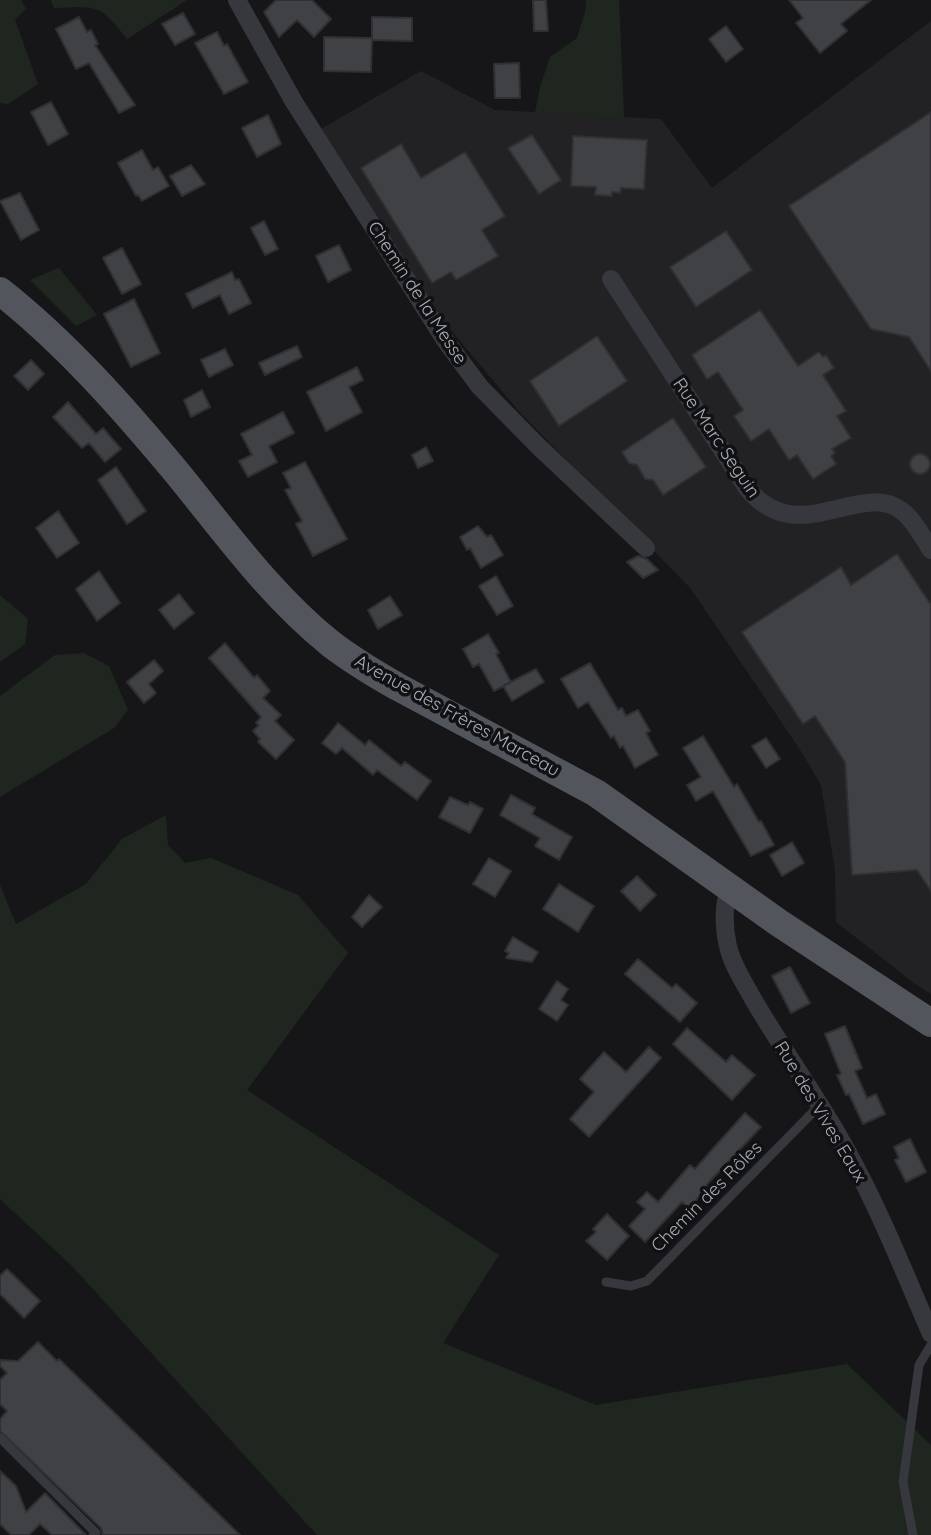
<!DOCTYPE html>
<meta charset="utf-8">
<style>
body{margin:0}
canvas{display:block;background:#161618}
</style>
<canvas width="931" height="1535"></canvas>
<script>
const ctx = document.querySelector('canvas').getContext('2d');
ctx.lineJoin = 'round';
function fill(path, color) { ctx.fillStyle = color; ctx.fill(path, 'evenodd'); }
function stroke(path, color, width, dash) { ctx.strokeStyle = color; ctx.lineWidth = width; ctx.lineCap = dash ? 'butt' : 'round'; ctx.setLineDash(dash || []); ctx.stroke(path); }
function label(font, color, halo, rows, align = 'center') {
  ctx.font = font + ' Quicksand,sans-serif'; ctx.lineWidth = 7; ctx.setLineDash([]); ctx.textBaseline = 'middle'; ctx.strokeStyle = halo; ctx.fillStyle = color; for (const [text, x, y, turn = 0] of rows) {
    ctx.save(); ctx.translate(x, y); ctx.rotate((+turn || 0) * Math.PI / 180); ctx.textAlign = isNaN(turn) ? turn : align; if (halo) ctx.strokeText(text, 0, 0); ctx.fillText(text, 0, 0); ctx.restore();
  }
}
fill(new Path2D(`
 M931,21V994L914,983L836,922L835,870L821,785L799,748L691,589L517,409L441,318L321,129L421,71L495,110L661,119L712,188Z`), '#222225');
fill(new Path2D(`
 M0,0H21L26,9L15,20L38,84L8,104L0,103Z
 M51,0H187L127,39C99,3 98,7 54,8Z
 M586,0H619L624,117L535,113L540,87L550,57L577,38L585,12Z
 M59,268L97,315L76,326L30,280Z
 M0,595L28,619L25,644L0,662Z
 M84,653L109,666L128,710L114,728L0,797V696L55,655Z
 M166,815L168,845L185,863L211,858L298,895L348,953L247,1090L499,1255L443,1343L596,1405L847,1364L931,1445V1535H317L72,1266L0,1199V885L16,924L86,884L122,839Z`), '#1e261f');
const building = new Path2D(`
 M276,0H312L331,19L314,37L297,20L279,37L264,12Z
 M533,0H546L548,31H534Z
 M789,0H871L841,24L847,31L820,53L796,23L803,18Z
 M183,13L195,34L175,45L162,24Z
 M79,17L87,32L91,30L98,44L95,45L135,105L119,113L89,63L76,69L56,29Z
 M372,17L412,18V41L372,40L371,72L324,71V37L372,38Z
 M726,26L743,49L726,62L709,39Z
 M217,32L224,46L227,44L248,82L224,94L195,43Z
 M519,63L520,98H495L494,64Z
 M51,102L68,134L48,145L31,112Z
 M931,112V371L909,337L871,329L789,206Z
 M268,115L281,144L257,157L242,128Z
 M532,135L561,180L539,194L508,148Z
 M573,136L647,140L644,189L621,188L620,193L612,192V196L595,195L596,187L571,186Z
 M401,144L421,178L465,152L505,216L482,230L498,256L456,280L451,272L432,283L361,168Z
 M142,150L153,170L158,167L169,186L142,201L138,195L136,196L118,163Z
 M191,165L205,184L182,196L170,176Z
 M20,193L39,230L21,240L0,201Z
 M264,221L278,249L265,255L251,228Z
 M726,231L752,270L696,307L670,267Z
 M339,245L351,270L328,282L316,256Z
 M122,248L141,284L122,294L103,258Z
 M232,272L235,280L239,279L251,303L229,314L220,295L193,308L186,294Z
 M134,299L160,353L131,367L104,314Z
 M760,310L798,366L819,352L823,357L826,355L834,368L823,375L846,411L837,416L851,438L832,449L835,453L831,456L836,464L813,479L797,455L789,460L769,429L751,441L734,416L743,410L718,372L707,379L692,355Z
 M597,336L627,381L559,426L530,381Z
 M297,346L302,357L265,375L259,363Z
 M225,349L233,365L209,377L201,360Z
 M31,360L44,374L28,390L14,376Z
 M357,367L363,380L349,387L362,412L326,431L307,392Z
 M202,390L210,407L191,417L184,400Z
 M68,402L96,434L103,428L121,449L105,462L89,443L82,448L53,417Z
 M283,412L294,433L269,446L277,462L248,477L239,461L252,455L241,434Z
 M673,418L706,467L663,495L653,480L645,479L637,465L629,463L622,452Z
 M426,447L433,461L418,468L412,455Z
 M910 464a10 10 0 1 1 20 0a10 10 0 1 1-20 0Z
 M305,462L347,539L313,556L296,524L302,521L285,490L291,488L283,473Z
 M116,467L146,511L127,524L98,480Z
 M58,511L79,543L57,558L36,528Z
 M478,526L487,537L491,535L503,555L481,568L470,548L467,550L460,537Z
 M897,554L931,605V891L917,870L852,875L845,762L815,716L803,724L742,632L841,567L851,585Z
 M638,556L647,559L658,570L643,578L627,562Z
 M99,571L120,603L97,621L76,589Z
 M496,576L513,606L497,615L479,586Z
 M179,594L194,613L174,629L159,610Z
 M390,596L402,615L378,629L368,610Z
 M488,634L499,653L496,654L511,682L494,691L479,664L473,667L463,649Z
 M225,643L254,678L257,675L270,691L263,698L281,715L275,721L294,740L276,759L258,742L260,739L253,731L259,725L256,723L261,717L209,658Z
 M154,660L163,671L149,684L156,693L144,703L127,682Z
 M590,663L618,710L622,708L626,716L638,710L650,731L646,733L658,755L635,768L623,746L620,748L614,736L611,738L588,702L578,708L561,679Z
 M536,669L544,682L512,701L503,686Z
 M338,723L365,745L369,740L401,766L405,762L431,781L417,800L377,770L373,775L342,748L336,754L322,743Z
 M703,736L734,787L737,784L759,822L761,821L774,845L751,856L713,791L696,801L687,785L701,777L683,748Z
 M766,738L780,759L766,768L752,746Z
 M511,795L535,808L532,814L572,837L559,860L535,846L540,838L500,815Z
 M450,797L468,805L470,802L483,809L470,833L439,817Z
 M792,842L804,863L782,876L770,855Z
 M489,858L511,871L495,897L473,884Z
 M637,876L656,895L640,911L621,891Z
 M559,884L594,906L578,932L543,909Z
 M369,895L382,907L362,927L352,917Z
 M513,937L538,952L532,962L506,958L509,953L505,951Z
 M638,959L672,988L676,984L697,1003L680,1022L625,974Z
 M790,967L810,1003L791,1013L772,976Z
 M557,981L568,989L561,1000L568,1005L557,1021L539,1009Z
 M845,1026L862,1068L855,1071L867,1098L876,1094L885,1114L863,1124L849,1094L846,1095L837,1075L841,1074L825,1034Z
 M687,1028L726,1062L732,1055L755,1075L732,1100L673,1044Z
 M649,1047L661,1058L589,1137L570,1119L594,1092L580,1079L604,1052L626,1072Z
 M745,1113L761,1127L709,1182L690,1209L682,1202L645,1242L629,1226L645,1209L637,1202L647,1192L658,1202L690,1165L695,1169L701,1162Z
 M910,1139L926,1172L906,1182L895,1160L899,1158L894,1147Z
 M607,1214L629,1236L607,1260L586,1241L596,1232L593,1229Z
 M7,1269L40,1301L24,1318L0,1294V1276Z
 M38,1342L57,1361L59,1359L240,1535H103L101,1528L0,1431V1419L7,1411L0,1404V1380L7,1373L0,1366V1360L18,1361Z
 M0,1471L16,1486L26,1512L45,1493L86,1535H52L40,1524L29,1535H11L0,1524Z`);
fill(building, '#404145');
stroke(building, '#303034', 2);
stroke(new Path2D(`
 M606,1282L631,1286L647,1281L819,1106
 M0,1438L96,1533L93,1535
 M913,1535L903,1482L919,1365L931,1345`), '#37383d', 9);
stroke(new Path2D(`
 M237,0L294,102L445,340L480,387L538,446L646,548
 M611,279L747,488C798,551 860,479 902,511C914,520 923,538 931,550
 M731,888C722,903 724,929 728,946C732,965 744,982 753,999C780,1045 811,1089 838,1135C875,1198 902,1267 931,1334`), '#37383d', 18);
stroke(new Path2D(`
 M0,291C67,344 124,409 178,474C226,533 271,596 331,644C352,660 375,674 398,687L596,793L779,923L931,1023`), '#53555c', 28);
label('18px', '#a8adb8', '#111113', [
 ["Chemin de la Messe",417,293,57],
 ["Rue Marc Seguin",716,438,56],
 ["Avenue des Frères Marceau",457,716,29],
 ["Rue des Vives Eaux",820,1112,59],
 ["Chemin des Rôles",707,1197,-45]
]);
</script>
